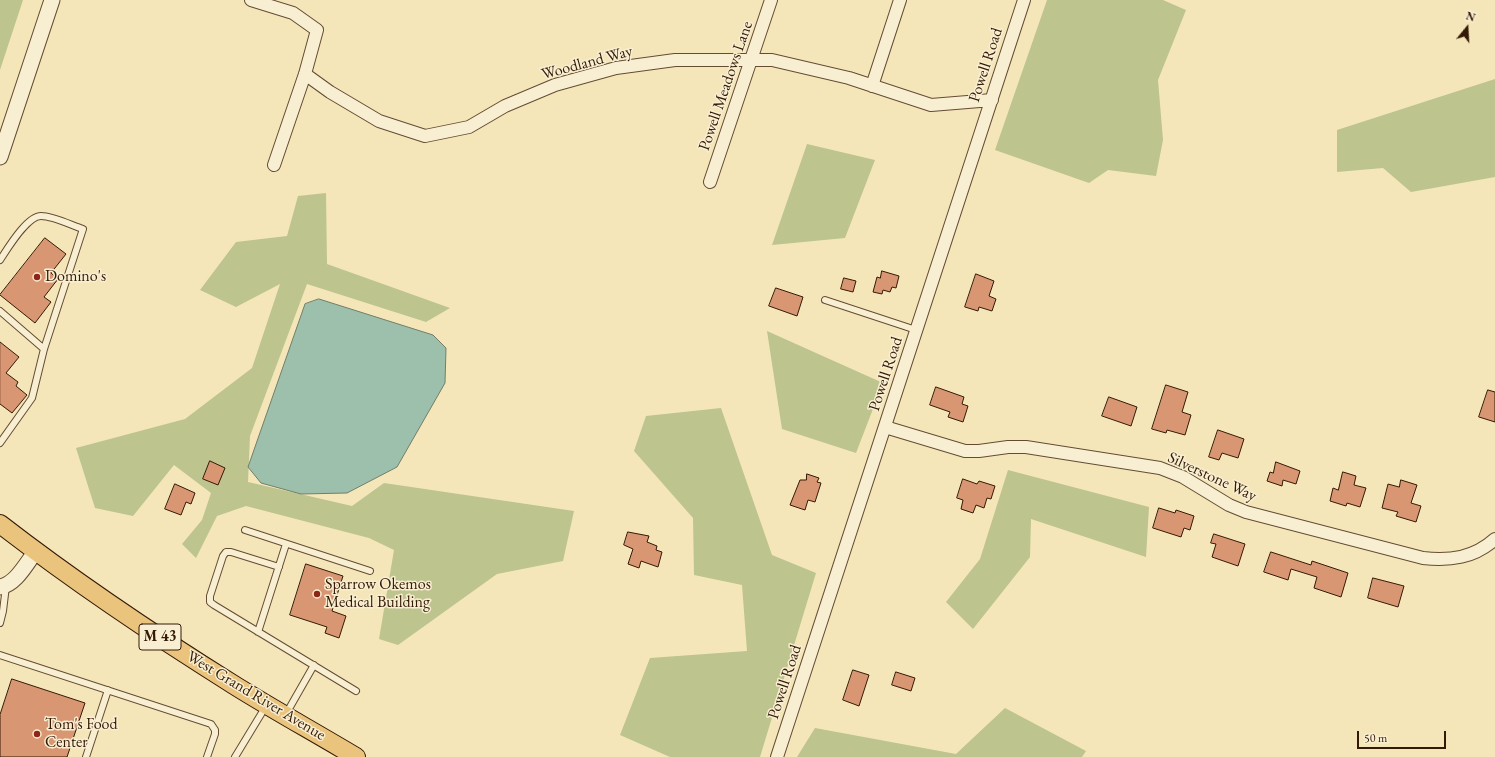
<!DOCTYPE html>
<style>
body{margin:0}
#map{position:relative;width:1495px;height:757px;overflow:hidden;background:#f4e6b9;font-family:"EB Garamond",serif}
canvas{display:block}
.north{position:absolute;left:1447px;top:8px;width:40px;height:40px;-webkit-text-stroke:3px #f8efd2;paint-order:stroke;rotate:18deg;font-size:11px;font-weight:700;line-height:16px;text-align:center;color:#341906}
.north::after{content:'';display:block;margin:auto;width:14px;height:18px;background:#341906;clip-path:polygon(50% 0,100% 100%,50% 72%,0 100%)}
.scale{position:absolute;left:1357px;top:731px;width:89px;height:18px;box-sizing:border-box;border:2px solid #341906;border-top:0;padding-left:5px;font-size:12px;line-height:14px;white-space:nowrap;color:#341906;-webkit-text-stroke:3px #f8efd2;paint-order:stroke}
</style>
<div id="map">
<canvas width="1495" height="757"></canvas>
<div class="north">N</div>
<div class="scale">50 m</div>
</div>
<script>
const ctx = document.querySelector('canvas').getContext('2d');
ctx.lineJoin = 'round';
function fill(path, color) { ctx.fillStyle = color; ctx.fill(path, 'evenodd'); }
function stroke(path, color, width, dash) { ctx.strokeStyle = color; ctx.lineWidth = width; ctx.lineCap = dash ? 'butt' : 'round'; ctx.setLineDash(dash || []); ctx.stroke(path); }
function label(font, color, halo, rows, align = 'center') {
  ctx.font = font + ' "EB Garamond",serif'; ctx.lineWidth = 3; ctx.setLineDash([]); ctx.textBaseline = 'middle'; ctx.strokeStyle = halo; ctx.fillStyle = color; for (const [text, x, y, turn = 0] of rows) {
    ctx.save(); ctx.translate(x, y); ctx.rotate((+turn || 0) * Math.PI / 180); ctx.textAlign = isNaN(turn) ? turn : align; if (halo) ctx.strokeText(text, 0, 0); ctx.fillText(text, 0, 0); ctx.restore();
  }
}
fill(new Path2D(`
 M0,0H23L0,70Z
 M1047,0H1163L1186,10L1158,80L1163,140L1156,176L1108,170L1089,183L995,150Z
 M1495,79V177L1411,192L1383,168L1337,172V130Z
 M807,144L875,160L845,238L772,245Z
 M326,193L327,264L450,308L426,322L307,284L250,436L248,482L352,506L384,483L574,511L563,561L497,574L398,645L379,639L394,550L369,538L246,506L217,516L196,558L182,544L202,520L211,493L174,465L133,516L95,508L76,448L185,419L252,368L280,284L236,307L200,290L236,242L287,236L298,196Z
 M767,331L883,383L856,453L782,429Z
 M721,408L772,555L816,573L760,757H670L620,735L650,658L747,651L742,585L694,575L693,518L634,451L646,416Z
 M1008,470L1149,507L1146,557L1031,519L1030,557L973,629L946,602L980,559Z
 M1005,708L1086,751L1082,757H797L815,728L956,754Z`), '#bdc48e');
const water = new Path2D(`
 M319,299L433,335L446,348L445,383L397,467L347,493L301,494L261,483L248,467L305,304Z`);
fill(water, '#9cc0ab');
stroke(water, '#727d69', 1);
const building = new Path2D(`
 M45,238L66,254L51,273L58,279L44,297L51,302L35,323L0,295Z
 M882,271L899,276L896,288L892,287L890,292L883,290L882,294L873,292L877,277L880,278Z
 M976,274L994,281L989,296L996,299L992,311L979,307L978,311L965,307Z
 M844,278L856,281L853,292L841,289Z
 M776,288L803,297L797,316L769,306Z
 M0,342L19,357L6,373L18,382L16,386L27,395L12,413L0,404Z
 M1166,385L1188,392L1182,412L1191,415L1185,435L1167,430L1166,433L1152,429Z
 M936,387L964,397L962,404L968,406L963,422L948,417L950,412L930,405Z
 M1488,390L1495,392V422L1479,417Z
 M1109,397L1137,407L1131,426L1102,416Z
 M1218,430L1244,439L1238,458L1222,453L1219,460L1209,457Z
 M210,461L225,468L218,485L203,479Z
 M1276,462L1300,471L1296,484L1283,480L1282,486L1267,481L1270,472L1273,473Z
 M1343,472L1356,476L1354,485L1366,488L1360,507L1347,503L1346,506L1330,501L1333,488L1338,490Z
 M807,474L819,478L817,482L821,483L815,502L808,500L805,510L790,505L800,480H806Z
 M963,479L977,484L979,481L995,486L991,499L987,498L984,508L976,505L973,513L961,509L963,500L957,498Z
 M1401,480L1417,485L1411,503L1421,506L1416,522L1396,516L1398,512L1382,508L1388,484L1399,487Z
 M175,484L195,493L191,504L186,502L181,515L165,509Z
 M1159,508L1175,513L1176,510L1194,516L1190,530L1184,528L1181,537L1153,528Z
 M628,532L649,536L647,542L657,546L656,550L662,552L658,567L641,561L639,568L628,564L633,549L624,545Z
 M1214,534L1245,544L1238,566L1212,557L1216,544L1211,543Z
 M1271,552L1311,565L1312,561L1348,573L1341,597L1314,588L1317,577L1291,569L1288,580L1264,572Z
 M306,564L343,576L332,611L346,616L339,638L325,633L327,627L290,615Z
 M1373,578L1404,586L1398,607L1368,598Z
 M853,670L869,675L859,706L843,700Z
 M896,672L915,678L911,691L892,685Z
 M12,679L85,703L67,757H0V715Z`);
fill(building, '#d99673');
stroke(building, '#341906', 1);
const service = new Path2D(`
 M0,260C8,248 27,216 41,216C53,216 71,225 83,229L44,349L32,398L0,443
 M825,300L916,330
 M0,311L44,349
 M245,530L370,571
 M279,567L231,552H226L223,556L210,596V602L214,605L356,691
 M0,623L3,611L6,586
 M258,632L286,544
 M0,655L211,724L215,730V734L207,757
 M286,714L314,665
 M86,757L108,690
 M235,757L266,706`);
const minor = new Path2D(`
 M251,0L293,13L317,30L305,74L274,165
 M305,74L330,92L379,121L425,136L469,127L505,106L555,85L616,68L675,60H772L849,78L931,105L992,100
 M872,86L900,0
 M710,182L771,0
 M885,427L965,451H979L1008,447H1026L1160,468L1183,477L1229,505L1246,512L1423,558C1450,561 1474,558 1495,539
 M777,757L1024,0`);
const tertiary = new Path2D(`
 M0,157L52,0
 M0,587C16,584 26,564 36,551`);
const primary = new Path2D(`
 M0,524C75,582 154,635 234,685C274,710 316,733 356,757`);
stroke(service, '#644c33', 8);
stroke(minor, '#644c33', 14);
stroke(tertiary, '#644c33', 17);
stroke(primary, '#341906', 20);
stroke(service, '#f8efd2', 6);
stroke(minor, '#f8efd2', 12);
stroke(tertiary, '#f8efd2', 15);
stroke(primary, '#eac37c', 18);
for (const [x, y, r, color] of [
 [37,277,4,"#8f2418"],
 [317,594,4,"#8f2418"],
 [37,734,4,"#8f2418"]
]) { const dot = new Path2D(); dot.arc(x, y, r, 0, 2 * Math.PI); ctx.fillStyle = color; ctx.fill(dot); stroke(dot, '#f8efd2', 1.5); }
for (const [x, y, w] of [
 [160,637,42]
]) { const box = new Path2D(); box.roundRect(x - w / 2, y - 13, w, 26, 3); ctx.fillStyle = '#f8efd2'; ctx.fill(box); stroke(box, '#341906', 1); }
label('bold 15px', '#341906', null, [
 ["M 43",160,637]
]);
label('16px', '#341906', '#f8efd2', [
 ["Woodland Way",587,63,-15],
 ["Powell Road",986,65,-72],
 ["Powell Meadows Lane",726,86,-71],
 ["Powell Road",886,374,-72],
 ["Silverstone Way",1212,477,25],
 ["Powell Road",785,682,-72],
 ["West Grand River Avenue",256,696,31]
]);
label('16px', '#341906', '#f8efd2', [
 ["Domino's",45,277],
 ["Sparrow Okemos",325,585],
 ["Medical Building",325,603],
 ["Tom's Food",45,725],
 ["Center",45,743]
], 'left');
</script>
